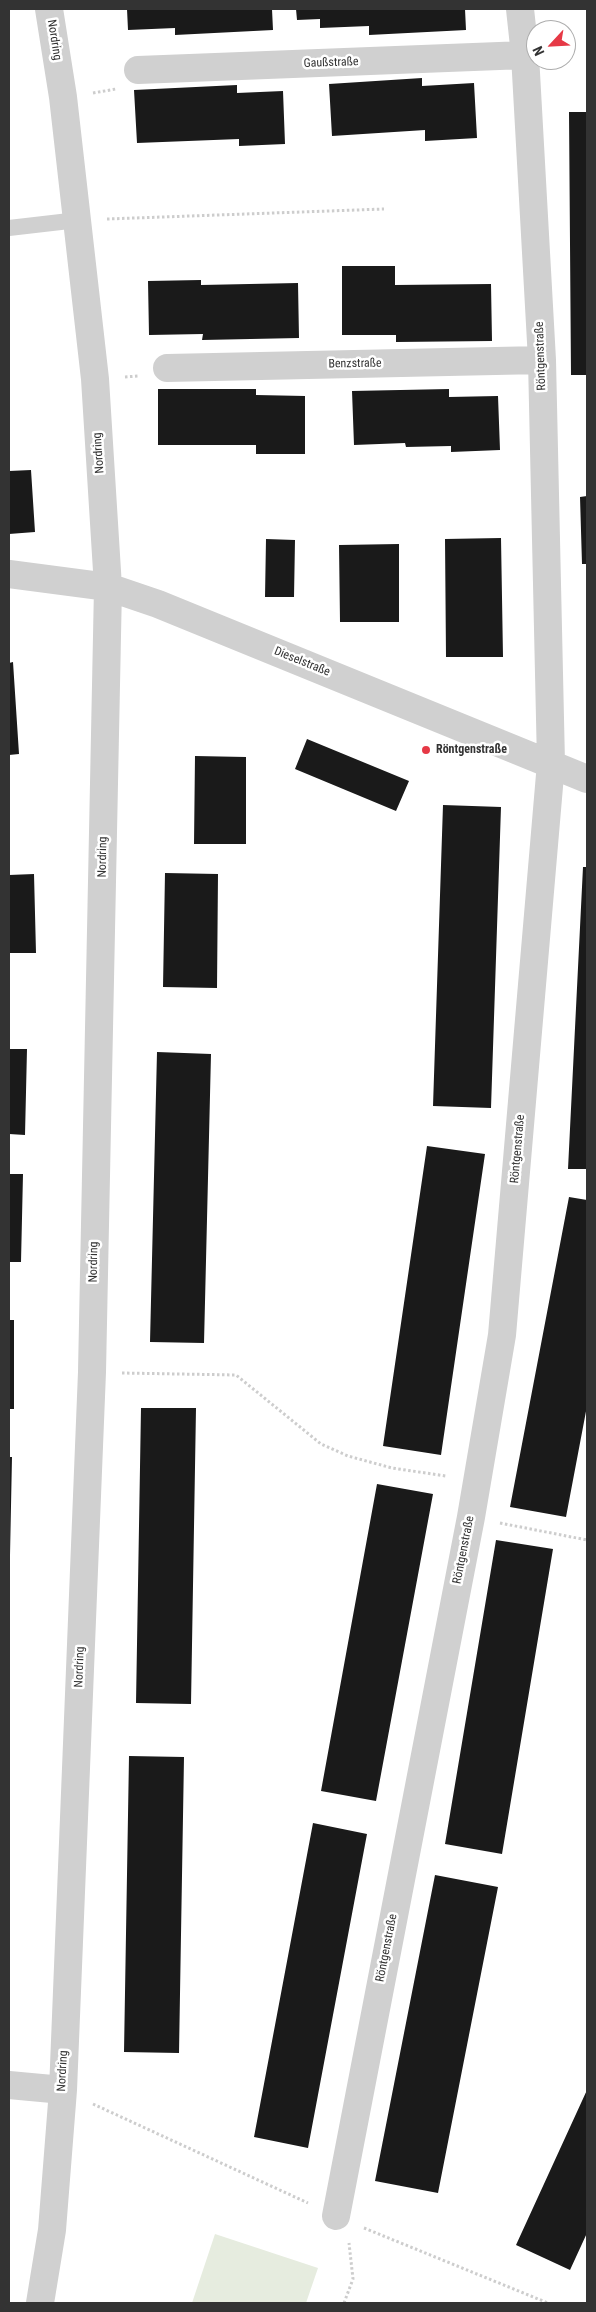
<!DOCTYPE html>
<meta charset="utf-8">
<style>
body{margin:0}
#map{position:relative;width:596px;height:2312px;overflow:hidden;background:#fff;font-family:"Roboto Condensed",sans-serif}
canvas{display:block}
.frame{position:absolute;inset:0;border:10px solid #333;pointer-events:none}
.north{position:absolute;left:526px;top:20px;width:50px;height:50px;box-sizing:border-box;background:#fff;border:1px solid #adadad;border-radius:50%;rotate:245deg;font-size:14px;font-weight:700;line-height:20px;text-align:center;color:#333}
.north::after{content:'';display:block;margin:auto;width:18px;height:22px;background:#e63946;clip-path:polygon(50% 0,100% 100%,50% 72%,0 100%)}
</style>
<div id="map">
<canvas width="596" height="2312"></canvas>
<div class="frame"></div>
<div class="north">N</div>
</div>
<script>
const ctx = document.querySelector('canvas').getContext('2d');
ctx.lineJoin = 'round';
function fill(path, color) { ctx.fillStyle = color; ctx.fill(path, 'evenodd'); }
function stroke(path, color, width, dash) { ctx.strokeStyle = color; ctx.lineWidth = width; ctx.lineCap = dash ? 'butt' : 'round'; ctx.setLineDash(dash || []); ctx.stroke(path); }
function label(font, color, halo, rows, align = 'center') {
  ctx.font = font + ' "Roboto Condensed",sans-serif'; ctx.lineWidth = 5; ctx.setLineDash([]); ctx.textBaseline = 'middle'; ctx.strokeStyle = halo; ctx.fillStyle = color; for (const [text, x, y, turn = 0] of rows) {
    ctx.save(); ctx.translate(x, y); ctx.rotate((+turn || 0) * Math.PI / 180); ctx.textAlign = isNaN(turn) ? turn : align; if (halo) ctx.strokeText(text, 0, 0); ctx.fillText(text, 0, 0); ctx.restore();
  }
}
fill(new Path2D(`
 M215,2234L318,2268L306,2303H192Z`), '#e6ecdf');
fill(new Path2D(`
 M127,9H272L273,30L175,35V28L128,30Z
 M296,9H465L466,30L369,35V26L320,28V19L297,20Z
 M422,78V86L474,83L477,138L425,141V130L332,136L329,84Z
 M237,85V93L283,91L285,144L239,146V139L137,143L134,90Z
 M569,112H587V375H571Z
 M342,266H395V285L491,284L492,341L396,342V335H342Z
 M201,280V285L298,283L299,338L202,340L203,334L149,335L148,281Z
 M158,389H256V395L305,396V454H256V445H158Z
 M449,389V397L498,396L500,450L451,452V446L406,447L405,443L354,445L352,391Z
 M31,470L35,532L9,534V471Z
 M587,496V564H582L580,497Z
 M501,538L503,657H446L445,539Z
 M266,539L295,540L294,597H265Z
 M399,544V622H340L339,545Z
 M13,662L19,754L9,755V663Z
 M307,739L409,781L396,811L295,769Z
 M195,756L246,757V844H194Z
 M443,805L501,807L491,1108L433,1106Z
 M583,867H587V1169H568Z
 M165,873L218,874L217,988L163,987Z
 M34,874L36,953H9V875Z
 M9,1049H27L25,1135L9,1134Z
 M157,1052L211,1054L204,1343L150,1342Z
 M427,1146L485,1154L441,1455L383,1446Z
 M9,1174H23L21,1262H9Z
 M569,1197L587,1200V1406L566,1517L510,1507Z
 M9,1320H14V1409H9Z
 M141,1408H196L191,1704L136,1703Z
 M9,1457H12L10,1555H9Z
 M377,1484L433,1494L376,1801L321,1791Z
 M496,1540L553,1549L502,1854L445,1844Z
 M129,1756L184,1757L179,2053L124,2052Z
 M313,1823L367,1834L308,2148L254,2137Z
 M435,1875L498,1887L438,2193L375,2181Z
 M587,2090V2233L570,2270L516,2245Z`), '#1a1a1a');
stroke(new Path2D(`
 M93,93L116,89
 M107,219L384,209
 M125,377L138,376
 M122,1373L236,1375L321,1444L348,1456L392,1468L446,1476
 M500,1523L587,1540
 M93,2104L308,2203
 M364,2228L548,2303
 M344,2303L353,2279L349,2243`), '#cdcdcd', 3, [2.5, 2.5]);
stroke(new Path2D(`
 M9,228L78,220`), '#d0d0d0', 16);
stroke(new Path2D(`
 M138,70L525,55
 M167,368L542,360
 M9,574L108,587L158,604L587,779
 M9,2085L63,2090
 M336,2216L471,1517L502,1335L551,763L542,360L525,55L520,9
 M40,2303L52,2230L63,2090L92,1372L108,587L95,379L63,97L49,9`), '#d0d0d0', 28);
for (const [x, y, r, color] of [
 [426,750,5,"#e63946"]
]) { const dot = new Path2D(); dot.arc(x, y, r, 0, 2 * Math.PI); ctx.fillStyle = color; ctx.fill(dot); stroke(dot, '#fff', 2); }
label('12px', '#333', '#fff', [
 ["Nordring",54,40,81],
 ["Gaußstraße",331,63,-2],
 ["Röntgenstraße",541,356,-92],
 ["Benzstraße",355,364,-1],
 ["Nordring",99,453,-94],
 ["Dieselstraße",302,662,22],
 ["Nordring",103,857,-89],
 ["Röntgenstraße",518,1149,-85],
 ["Nordring",94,1262,-89],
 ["Röntgenstraße",464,1550,-79],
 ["Nordring",80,1667,-88],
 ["Röntgenstraße",387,1948,-79],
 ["Nordring",63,2071,-87]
]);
label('bold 12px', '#333', '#fff', [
 ["Röntgenstraße",436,750]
], 'left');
</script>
